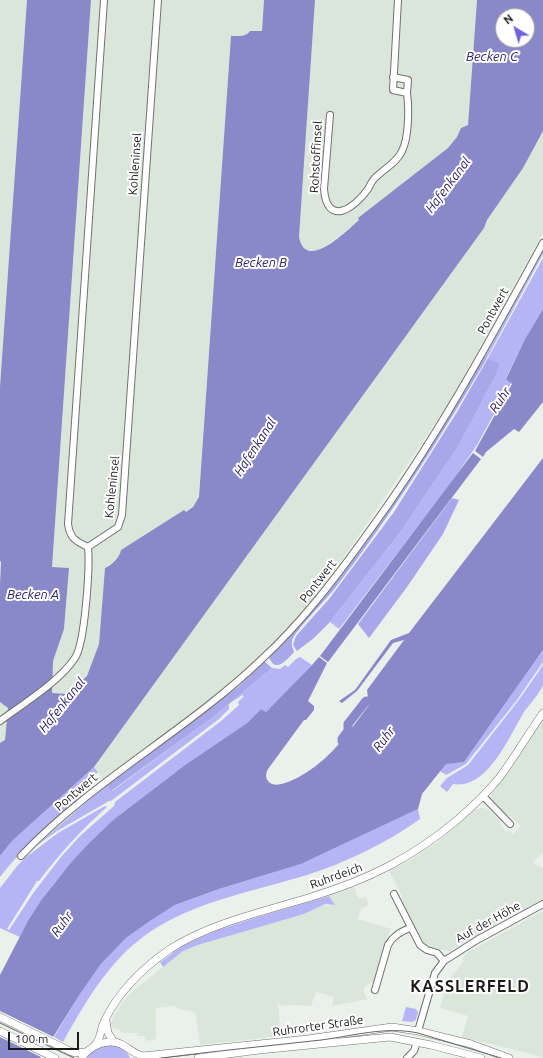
<!DOCTYPE html>
<meta charset="utf-8">
<style>
body{margin:0}
#map{position:relative;width:543px;height:1058px;overflow:hidden;background:#eaf0ea;font-family:Ubuntu,sans-serif}
canvas{display:block}
.north{position:absolute;left:495px;top:8px;width:40px;height:40px;box-sizing:border-box;background:#fff;border:1px solid #a3a4a3;border-radius:50%;rotate:322deg;font-size:11px;font-weight:700;line-height:16px;text-align:center;color:#1a1c1a}
.north::after{content:'';display:block;margin:auto;width:14px;height:18px;background:#7062dc;clip-path:polygon(50% 0,100% 100%,50% 72%,0 100%)}
.scale{position:absolute;left:8px;top:1032px;width:71px;height:18px;box-sizing:border-box;border:2px solid #1a1c1a;border-top:0;padding-left:5px;font-size:12px;line-height:14px;white-space:nowrap;color:#1a1c1a;-webkit-text-stroke:3px #fff;paint-order:stroke}
</style>
<div id="map">
<canvas width="543" height="1058"></canvas>
<div class="north">N</div>
<div class="scale">100 m</div>
</div>
<script>
const ctx = document.querySelector('canvas').getContext('2d');
ctx.lineJoin = 'round';
function fill(path, color) { ctx.fillStyle = color; ctx.fill(path, 'evenodd'); }
function stroke(path, color, width, dash) { ctx.strokeStyle = color; ctx.lineWidth = width; ctx.lineCap = dash ? 'butt' : 'round'; ctx.setLineDash(dash || []); ctx.stroke(path); }
function label(font, color, halo, rows, align = 'center') {
  ctx.font = font + ' Ubuntu,sans-serif'; ctx.lineWidth = 4; ctx.setLineDash([]); ctx.textBaseline = 'middle'; ctx.strokeStyle = halo; ctx.fillStyle = color; for (const [text, x, y, turn = 0] of rows) {
    ctx.save(); ctx.translate(x, y); ctx.rotate((+turn || 0) * Math.PI / 180); ctx.textAlign = isNaN(turn) ? turn : align; if (halo) ctx.strokeText(text, 0, 0); ctx.fillText(text, 0, 0); ctx.restore();
  }
}
fill(new Path2D(`
 M0,0H27L0,387Z
 M91,0H264L262,31H250L244,36H231L199,497L193,507L186,512L184,510L121,550L120,555L108,567L105,568L99,644L87,676L67,694L51,693L53,661L64,629L69,568L52,567Z
 M315,0H477L468,125L461,128L458,137L448,148L359,218V220L324,248L316,252L307,250L302,246L299,237Z
 M541,133L543,134V233L447,406L319,594L262,656L235,681L103,779L94,767L484,228L487,220L523,167Z
 M0,702L8,708L5,740L0,743Z
 M543,720V855L542,853L533,863L543,868V899L449,951L442,950L425,945L421,941L412,924L401,898L402,896L389,871L412,859L436,843L474,810L480,808H485L490,811L499,820L502,827L506,832L508,830L513,834L521,826L520,824L519,825L512,817L506,815L500,809L492,799L491,795L493,790L508,772Z
 M354,887L359,899L366,897L369,905L361,909L358,919L391,929L384,945L375,979L373,982L367,985L364,988V993L368,999L332,1006L334,997L316,992L311,1006L291,1005L282,1006L278,1003L281,1036L200,1045L196,1015L192,1011L179,1009L175,1006L156,1008V1039L146,1041L144,1036H137V1033H123L118,1029L112,1028L111,1023L113,1017L125,999L133,991L183,951L202,944L304,914L321,906L325,904L327,906L335,905L329,896Z
 M543,911V1057L462,1037L468,1016L440,1008L445,989L437,987L441,982L444,985L456,971L464,961L462,959L468,952Z`), '#dbe6db');
fill(new Path2D(`
 M543,247V254L487,358L483,356Z
 M543,258V309L525,339L506,378L511,383L477,445L451,483L339,629L330,622L399,534L458,447L497,373L498,364L488,358Z
 M543,650V662L517,700L466,764L446,775L440,771L446,763L464,762Z
 M300,657L312,665L266,712L261,709L247,723L185,765L113,820L88,844L56,881L42,899L20,937L0,928V888L18,865L25,858L58,833L105,806L107,807C82,829 59,854 39,881H37L7,929L9,930L34,892L61,857L80,836L114,806L115,802L221,721L239,705L238,702L244,696L242,695C238,699 233,700 229,704V709L219,719L111,801H109L57,831L36,846L107,784L112,791L212,718L272,668L280,669L285,665L288,667L296,659Z
 M543,665C543,671 543,678 543,684C542,691 529,705 524,712C509,736 488,790 453,784L447,792L440,786L447,778L468,765L518,701Z
 M94,767L98,772L75,793L80,799C51,824 23,847 0,877V856L12,841Z
 M418,809L420,819C385,844 345,863 304,876C247,893 186,903 139,940C105,967 84,1005 63,1042L54,1037L80,994L101,964L126,938L150,921L175,905L219,889L301,864Z
 M329,896L335,905L325,904L321,906L304,914L198,945L183,951L163,967L160,962L173,953L172,952C199,935 229,926 258,917C282,910 305,903 329,896Z
 M406,1007L416,1009L418,1012L416,1020L412,1022L402,1021Z
 M112,1045C121,1047 127,1050 130,1058H86C93,1049 101,1046 112,1045Z`), '#b5b5f5');
fill(new Path2D(`
 M483,356L487,358C441,437 392,514 336,587C328,598 294,631 292,641C291,645 293,648 294,652C287,660 275,674 269,657C315,610 356,558 393,503C425,456 454,405 483,356Z
 M488,358L499,364L497,373L458,447L399,534L330,622L314,638L297,651L293,645L296,636L329,599L394,512L457,412Z
 M452,498L459,500L443,534L407,587L369,638L358,624Z
 M264,661L272,668L212,718L111,791L107,784L239,686Z`), '#a8a7ea');
fill(new Path2D(`
 M27,0H91L52,567L69,568L64,629L53,661L52,693L67,694L87,676L99,644L105,568C112,565 120,557 121,550L184,510L186,512L193,507L199,497L231,36C239,36 246,37 250,31H262L264,0H315L299,237C306,273 347,230 359,220L358,218L448,148L457,137L461,128L468,125L477,0H543V131L523,168L487,220L484,228L94,767L12,841L0,856V743L5,740L8,708L0,702V584L1,562L0,561V387ZM503,16H527V40H503Z
 M543,309V402L519,432L514,429L486,452L483,457L475,451L512,384L506,379L525,339Z
 M473,453L481,459L328,662L320,656Z
 M543,458V650L464,762L446,764L422,794L418,809L301,864L219,889L175,905L150,921L126,938L101,964L80,994L40,1058H0V975L28,921L42,899L69,865L88,844L113,820L185,765L247,723L261,709L266,712L312,665L319,657L327,663L308,701L314,706V710L306,720H304L268,769C266,773 265,777 268,781C277,793 308,772 317,765C338,749 353,726 369,705L367,690L404,640L393,643L357,691L342,703L339,701L355,690L391,640L409,633Z`), '#8988c9');
fill(new Path2D(`
 M0,1011L56,1038L43,1058L0,1037Z`), '#eaf0ea');
stroke(new Path2D(`
 M342,741V739L348,731V724L366,701H368`), '#8988c9', 9);
const minor = new Path2D(`
 M393,77L408,80L407,93L393,90L398,0
 M330,115L324,189C327,227 354,209 368,189C370,186 371,182 374,179C383,169 397,163 402,151C409,138 409,107 407,93
 M88,547L118,527L122,515L158,0
 M88,547C75,541 70,538 68,524L104,0
 M0,721C23,704 60,681 75,658C85,643 90,567 88,547
 M483,796L510,824
 M21,856C93,780 187,731 262,659C301,623 334,580 365,537C433,445 488,344 543,243
 M394,894L420,945L427,950L437,953L444,961
 M375,990L388,945C393,936 400,932 410,928
 M418,1031L435,973L444,961L477,940L543,904
 M407,1058L414,1051L417,1042`);
const major = new Path2D(`
 M0,1017L70,1051L75,1053L85,1052
 M106,1021L108,1033L114,1042
 M0,1031L55,1058
 M94,1046C103,1036 99,1032 104,1022C118,992 144,967 170,949C210,923 266,911 311,897C367,880 412,858 457,820C472,807 487,793 499,778C515,757 528,734 543,713
 M82,1058C89,1046 107,1038 121,1044C129,1048 134,1054 143,1056L308,1039L392,1027L418,1031L471,1044L509,1058
 M198,1058L259,1050L390,1037L431,1045L481,1058`);
stroke(minor, '#6e726e', 8);
stroke(major, '#6e726e', 8);
stroke(minor, '#fff', 6);
stroke(major, '#fff', 7);
stroke(new Path2D(`
 M0,1023L74,1058
 M162,1058C215,1051 268,1046 321,1040C353,1036 385,1026 418,1033L501,1058`), '#636763', 1);
label('12px', '#1a1c1a', '#fff', [
 ["Rohstoffinsel",316,157,-87],
 ["Kohleninsel",135,164,-86],
 ["Pontwert",493,311,-61],
 ["Kohleninsel",112,487,-84],
 ["Pontwert",318,581,-52],
 ["Pontwert",76,792,-40],
 ["Ruhrdeich",336,876,-20],
 ["Auf der Höhe",488,922,-29],
 ["Ruhrorter Straße",318,1026,-8]
]);
label('italic 13px', '#2e216e', '#fff', [
 ["Becken C",492,57],
 ["Hafenkanal",448,185,-53],
 ["Becken B",261,263],
 ["Ruhr",500,400,-56],
 ["Hafenkanal",255,447,-57],
 ["Becken A",33,595],
 ["Hafenkanal",62,705,-51],
 ["Ruhr",384,739,-53],
 ["Ruhr",62,924,-54]
]);
ctx.letterSpacing = '1px';
label('bold 16px', '#1a1c1a', '#fff', [
 ["KASSLERFELD",470,987]
]);
ctx.letterSpacing = '0px';
</script>
